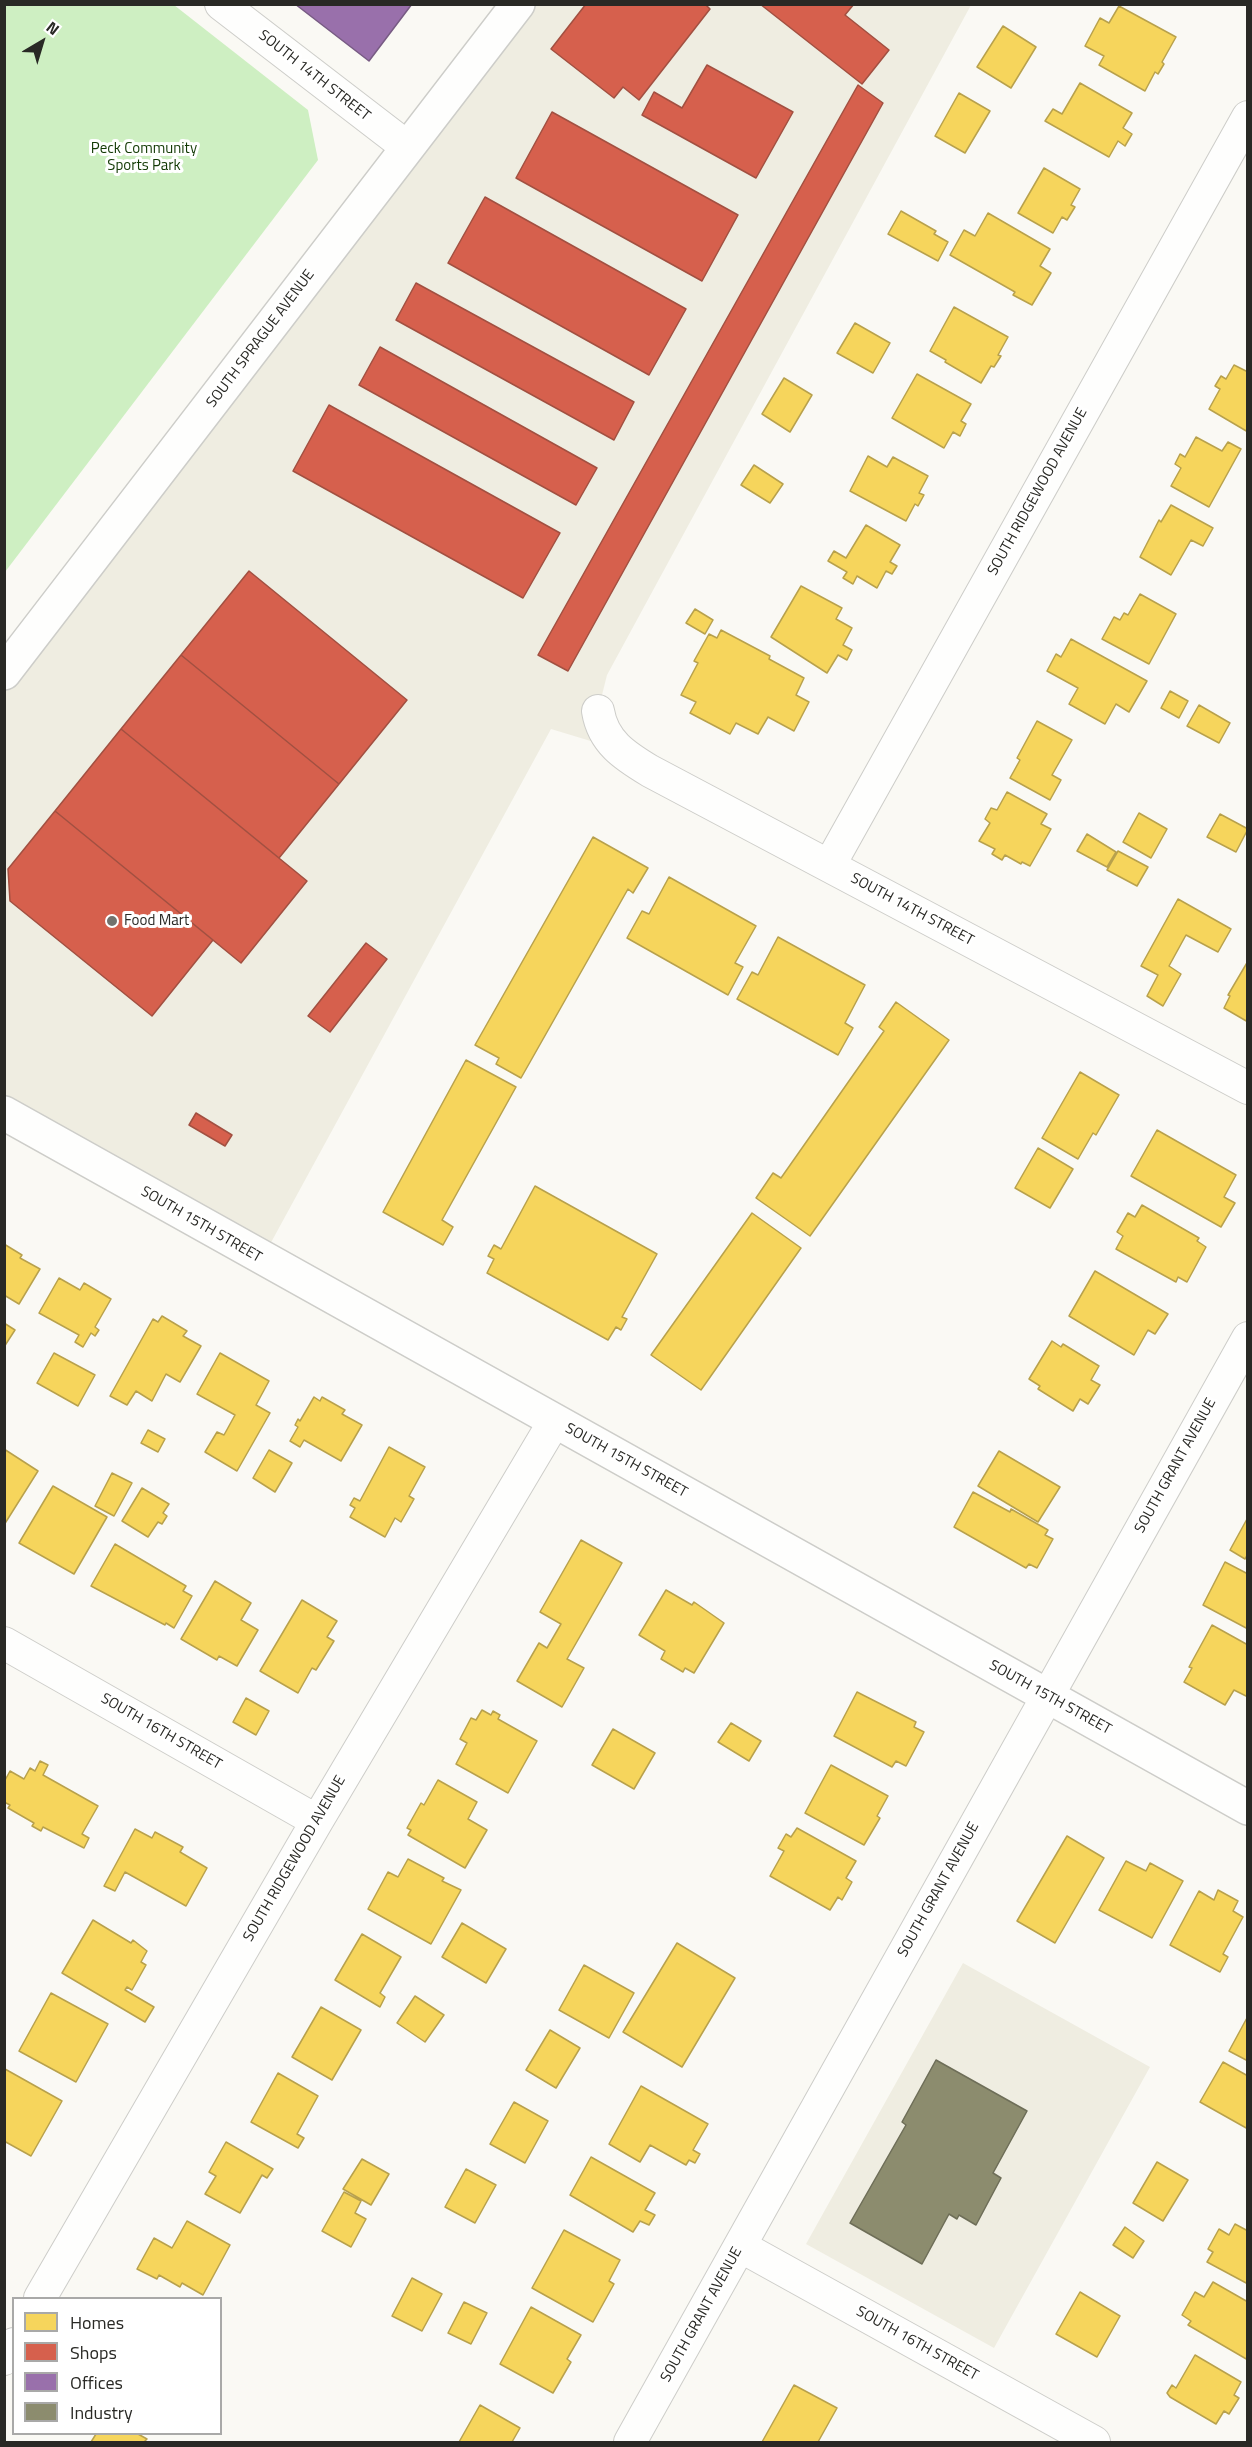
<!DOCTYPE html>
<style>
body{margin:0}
#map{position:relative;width:1252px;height:2447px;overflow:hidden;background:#faf9f4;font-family:"Titillium Web",sans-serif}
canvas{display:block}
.frame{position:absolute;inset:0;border:6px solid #292925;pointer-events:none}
.legend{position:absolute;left:12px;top:2297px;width:210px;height:138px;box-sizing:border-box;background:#fff;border:2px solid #a9a9a8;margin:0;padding:8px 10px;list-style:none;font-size:18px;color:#292925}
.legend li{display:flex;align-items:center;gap:12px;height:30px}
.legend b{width:30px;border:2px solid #a9a9a8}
.north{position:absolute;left:12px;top:12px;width:60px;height:60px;-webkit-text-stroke:4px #fff;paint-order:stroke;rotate:38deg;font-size:16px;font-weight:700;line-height:24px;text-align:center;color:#292925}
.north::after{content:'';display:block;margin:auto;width:21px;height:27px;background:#292925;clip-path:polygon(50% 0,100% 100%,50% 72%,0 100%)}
</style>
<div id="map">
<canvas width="1252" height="2447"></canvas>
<div class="frame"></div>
<ul class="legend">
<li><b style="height:16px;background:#f6d55c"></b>Homes</li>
<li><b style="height:16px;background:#d6604d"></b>Shops</li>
<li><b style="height:16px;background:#9970ab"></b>Offices</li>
<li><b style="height:16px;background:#8c8c6e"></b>Industry</li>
</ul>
<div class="north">N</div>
</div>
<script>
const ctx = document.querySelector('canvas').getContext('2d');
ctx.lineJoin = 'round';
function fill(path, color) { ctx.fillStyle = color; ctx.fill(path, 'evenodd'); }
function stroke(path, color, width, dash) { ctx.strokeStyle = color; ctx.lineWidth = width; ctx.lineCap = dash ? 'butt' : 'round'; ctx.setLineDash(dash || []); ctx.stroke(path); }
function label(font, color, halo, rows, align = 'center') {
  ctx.font = font + ' "Titillium Web",sans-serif'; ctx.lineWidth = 6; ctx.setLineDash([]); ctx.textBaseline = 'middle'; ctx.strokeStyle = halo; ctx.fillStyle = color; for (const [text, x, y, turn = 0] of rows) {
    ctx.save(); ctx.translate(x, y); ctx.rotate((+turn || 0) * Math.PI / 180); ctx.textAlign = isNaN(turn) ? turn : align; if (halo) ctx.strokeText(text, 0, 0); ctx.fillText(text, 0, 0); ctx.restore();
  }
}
fill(new Path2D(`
 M518,5H971L607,675L598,711L617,749L551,729L262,1259L5,1113L4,673Z
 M963,1963L1150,2067L994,2348L806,2244Z`), '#efede1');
fill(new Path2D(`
 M5,4L174,5L308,110L318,160L5,572Z`), '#ceefc2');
const homes = new Path2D(`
 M1119,6L1176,37L1162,62L1164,64L1158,74L1155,72L1145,91L1099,65L1104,56L1085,46L1100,18L1109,23Z
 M1003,26L1036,47L1011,88L977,67Z
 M1080,83L1132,113L1123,128L1132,134L1125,146L1118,141L1109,157L1045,121L1053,109L1062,114Z
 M959,93L990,111L965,153L935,136Z
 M1044,168L1080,189L1071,205L1075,207L1067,220L1062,217L1053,233L1018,213Z
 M901,211L936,231L934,234L948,242L938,261L888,234Z
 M988,213L1050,249L1040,266L1051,273L1032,305L1013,295L1015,292L950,255L964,230L975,236Z
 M954,307L1008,337L998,355L1001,356L994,367L991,366L981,383L945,362L946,360L930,351Z
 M855,323L890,343L873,373L837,353Z
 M1234,365L1248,372V432L1209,409L1220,389L1215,386L1221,376L1226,379Z
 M917,374L971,404L961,421L966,424L960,436L953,432L944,448L892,418Z
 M784,378L812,395L790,432L762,414Z
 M1196,437L1222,451L1228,442L1241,449L1209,507L1171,486L1181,468L1175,464L1180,454L1185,457Z
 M868,456L887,467L893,457L928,476L919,493L924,495L918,506L915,504L906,521L850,491Z
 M754,465L783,484L770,503L741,485Z
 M1171,505L1213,528L1203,546L1191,540L1171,575L1140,557L1159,520L1161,522Z
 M866,525L900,545L890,562L897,566L892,574L886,571L877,588L857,576L853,584L843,578L847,572L828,561L834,551L846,558Z
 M801,586L842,608L836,619L852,628L843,645L852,650L847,660L838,655L827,673L771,637Z
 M1140,594L1176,614L1149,664L1102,639L1114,617L1120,620L1124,613L1128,615Z
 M695,609L713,620L705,634L686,623Z
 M721,630L770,656L769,659L804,678L796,695L809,702L794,731L768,717L758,734L736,723L730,734L690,713L696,702L681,695L698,663L694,661L709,634L717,638Z
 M1071,639L1147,681L1129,712L1116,704L1105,724L1069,704L1078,688L1047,671L1056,654L1061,657Z
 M1170,691L1188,701L1179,718L1161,708Z
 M1199,705L1230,723L1219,743L1187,726Z
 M1037,721L1072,740L1052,775L1061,780L1050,800L1010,778L1020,760L1017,758Z
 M1007,792L1047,814L1041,824L1051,829L1030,866L1022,862L1021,864L1005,855L1002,860L992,854L995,849L979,841L990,823L985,819L991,808L997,810Z
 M1139,813L1167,829L1151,858L1123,842Z
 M1220,814L1248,829L1236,852L1207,837Z
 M1087,834L1116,852L1107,867L1077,851Z
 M593,837L648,868L633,893L628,889L521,1078L496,1064L499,1058L475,1045Z
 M1118,851L1148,867L1137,886L1107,870Z
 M669,877L756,926L735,963L743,967L728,995L627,938L642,911L649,914Z
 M1178,899L1231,929L1218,952L1186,935L1169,966L1181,974L1163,1006L1147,996L1158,975L1141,966Z
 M778,937L865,985L845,1023L853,1028L838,1055L737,999L752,972L758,975Z
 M1248,961V1022L1224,1008L1230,996L1228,995Z
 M896,1002L949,1040L810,1236L756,1198L773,1173L781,1178L884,1031L879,1027Z
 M466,1060L516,1087L442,1220L453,1227L443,1245L383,1212Z
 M1080,1072L1119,1095L1096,1135L1093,1133L1078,1159L1042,1138Z
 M1157,1130L1236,1175L1224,1197L1235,1203L1221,1227L1131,1176Z
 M1038,1148L1073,1169L1050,1208L1015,1188Z
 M535,1186L657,1254L622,1317L627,1319L621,1330L616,1327L608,1340L487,1273L494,1259L488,1256L494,1245L501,1249Z
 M1142,1205L1199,1238L1197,1241L1206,1247L1187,1282L1178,1277L1176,1282L1116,1249L1123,1236L1117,1232L1128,1213L1135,1217Z
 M752,1213L801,1248L701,1390L651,1355Z
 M4,1244L22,1255L20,1258L40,1269L19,1304L4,1295Z
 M1095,1271L1168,1314L1155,1334L1148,1330L1134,1355L1069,1316Z
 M59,1278L80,1290L84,1283L111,1299L95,1327L99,1330L95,1336L91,1333L83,1347L75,1342L79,1335L39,1313Z
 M162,1316L187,1331L183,1336L201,1346L180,1382L166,1374L152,1401L136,1391L127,1405L110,1396L153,1319L158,1322Z
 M4,1323L15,1330L4,1347Z
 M1052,1341L1061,1347L1063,1344L1099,1366L1091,1380L1100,1385L1088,1404L1080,1399L1073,1411L1038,1389L1040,1386L1029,1379Z
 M54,1353L95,1375L78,1406L37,1383Z
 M220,1353L269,1381L256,1405L270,1413L237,1471L205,1452L217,1432L224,1435L235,1415L197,1394Z
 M314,1397L320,1401L322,1397L345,1410L342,1414L362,1425L341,1461L304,1440L300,1447L290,1441L298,1427L295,1425L298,1419L300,1421Z
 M148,1430L165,1439L158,1452L141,1443Z
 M389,1447L425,1467L409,1496L414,1499L401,1522L395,1518L385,1537L350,1517L355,1508L350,1505L354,1498L360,1501Z
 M4,1449L38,1471L4,1525Z
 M269,1450L292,1463L275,1492L253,1478Z
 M999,1451L1060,1487L1038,1522L978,1486Z
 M112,1473L132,1483L114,1516L95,1506Z
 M53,1486L107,1517L74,1574L19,1543Z
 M142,1488L169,1504L163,1513L167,1516L162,1524L158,1522L148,1537L122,1521Z
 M973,1492L1010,1512L1011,1509L1048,1530L1045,1535L1053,1539L1037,1568L1029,1564L1026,1568L954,1527Z
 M1247,1519L1248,1554L1245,1559L1230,1550Z
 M581,1540L622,1563L567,1659L584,1668L562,1707L517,1681L539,1643L547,1648L561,1624L540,1612Z
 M115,1544L186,1586L183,1591L192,1596L174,1628L166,1623L165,1625L91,1586Z
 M1225,1562L1248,1574V1629L1203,1605Z
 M215,1581L251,1603L241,1620L258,1630L237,1666L219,1656L217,1660L181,1639Z
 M666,1590L692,1605L694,1602L724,1623L694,1673L685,1668L683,1672L661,1659L665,1651L639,1635Z
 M302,1600L337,1621L327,1637L334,1641L316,1670L312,1668L298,1693L260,1671Z
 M1212,1625L1248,1645V1697L1234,1690L1225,1705L1184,1682L1192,1668L1189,1667Z
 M857,1692L916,1722L914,1727L924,1732L906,1766L896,1761L892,1767L834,1736Z
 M246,1698L269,1711L256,1735L233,1722Z
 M482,1710L491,1715L493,1711L500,1715L498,1719L537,1741L508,1793L456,1764L467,1743L460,1739L471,1718L476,1720Z
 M731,1723L761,1741L749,1761L718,1742Z
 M613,1729L655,1753L634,1789L592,1765Z
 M40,1761L48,1765L43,1775L98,1806L82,1834L89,1838L84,1848L43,1827L41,1831L32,1826L34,1823L8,1808L10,1805L4,1802V1782L10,1771L24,1779L30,1768L35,1771Z
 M831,1765L888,1796L877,1816L880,1818L864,1845L805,1813Z
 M438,1780L477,1802L468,1819L487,1830L465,1868L408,1835L411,1830L407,1828L421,1803L424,1805Z
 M797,1828L856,1861L846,1878L852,1882L842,1900L838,1897L830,1910L770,1876L784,1851L778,1848L786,1834L791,1837Z
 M135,1829L152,1838L155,1832L183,1847L180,1852L207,1868L186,1906L125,1872L115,1891L104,1886Z
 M1067,1836L1104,1858L1055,1943L1017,1921Z
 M408,1859L444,1878L442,1881L461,1890L431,1944L368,1909L388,1872L398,1877Z
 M1126,1861L1146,1871L1150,1863L1183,1881L1152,1938L1099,1910Z
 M1218,1890L1238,1901L1233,1911L1243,1917L1223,1954L1228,1957L1220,1972L1170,1945L1199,1891L1214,1900Z
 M93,1920L131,1943L133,1940L147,1951L141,1962L146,1965L132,1990L127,1987L125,1990L154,2007L145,2022L62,1973Z
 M462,1923L506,1949L486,1983L442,1957Z
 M362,1934L401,1957L380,1993L385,1997L380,2007L335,1980Z
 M677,1943L735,1978L682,2067L623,2032Z
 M584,1965L634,1993L609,2038L559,2010Z
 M51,1993L108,2024L76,2082L19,2051Z
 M415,1996L444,2015L425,2042L397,2023Z
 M321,2007L361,2030L332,2080L292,2057Z
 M1248,2016V2061L1229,2051Z
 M550,2030L580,2048L556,2088L526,2070Z
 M1223,2062L1248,2076V2129L1200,2102Z
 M5,2069L62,2101L31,2156L4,2141Z
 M278,2073L318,2096L297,2134L304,2138L298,2148L251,2122Z
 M641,2086L708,2124L693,2150L700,2154L695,2163L689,2160L686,2165L650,2145L640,2162L609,2144Z
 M514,2102L548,2121L525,2163L490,2144Z
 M226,2142L273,2169L267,2178L262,2175L240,2213L205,2194L216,2176L209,2172Z
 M591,2157L655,2193L645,2210L655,2215L649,2225L640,2221L633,2232L570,2195Z
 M362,2159L389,2174L371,2205L343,2189Z
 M1157,2162L1188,2180L1163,2221L1133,2203Z
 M466,2169L496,2185L475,2223L445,2207Z
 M344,2192L361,2201L355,2213L366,2219L351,2247L322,2231Z
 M187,2221L230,2245L203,2295L182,2283L180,2287L159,2275L157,2279L137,2269L154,2238L172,2248Z
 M1235,2224L1248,2231V2284L1207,2262L1213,2252L1208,2249L1219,2229L1229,2235Z
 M1125,2227L1144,2241L1133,2258L1113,2245Z
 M564,2230L620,2260L609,2281L614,2284L593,2322L532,2288Z
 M412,2278L442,2294L422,2331L392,2316Z
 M1213,2282L1248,2302V2360L1188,2325L1191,2321L1182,2315L1195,2292L1204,2297Z
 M1080,2292L1120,2316L1097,2357L1056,2334Z
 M464,2302L487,2313L471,2344L448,2333Z
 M531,2307L581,2335L567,2359L571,2362L553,2393L500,2364Z
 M1195,2355L1241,2382L1234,2395L1239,2398L1229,2414L1224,2411L1216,2424L1170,2397L1167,2393L1172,2385L1176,2388Z
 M794,2385L837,2408L818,2442H762Z
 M480,2405L520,2428L512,2442H459Z
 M96,2434H138L147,2439L144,2442H91Z`);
fill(homes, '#f6d55c');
stroke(homes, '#b8a14c', 1.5);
const shops = new Path2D(`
 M586,4H705L710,9L639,100L623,87L614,98L551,49Z
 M760,4H854L845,15L889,50L862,84Z
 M707,65L793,112L756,178L642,115L654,92L682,108Z
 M858,85L883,103L568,671L538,655Z
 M552,112L738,215L702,281L516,178Z
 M485,197L686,309L649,375L448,263Z
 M416,283L634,402L614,440L396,320Z
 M380,347L597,468L576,505L359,385Z
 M329,405L560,533L523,598L293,471Z
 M249,571L407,700L339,784L181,655Z
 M181,655L339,784L279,858L121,729Z
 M121,729L307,881L241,963L55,811Z
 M55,811L213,940L152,1016L10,901L8,869Z
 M366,943L387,959L330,1032L308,1016Z
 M196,1113L232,1135L225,1146L189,1125Z`);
fill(shops, '#d6604d');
stroke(shops, '#a25041', 1.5);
const offices = new Path2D(`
 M295,4H412L369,61Z`);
fill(offices, '#9970ab');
stroke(offices, '#775b83', 1.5);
const industry = new Path2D(`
 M936,2060L1027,2111L993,2173L1001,2178L976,2225L959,2215L957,2219L949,2214L922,2264L850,2223L906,2125L902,2122Z`);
fill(industry, '#8c8c6e');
stroke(industry, '#6e6e58', 1.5);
const street = new Path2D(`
 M221,4L407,147
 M598,711C603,742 625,756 650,771L1248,1088
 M829,866L1248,117
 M4,1643L317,1821
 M740,2246L1094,2442
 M40,2298L317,1821L554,1422
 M4,2359L14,2344
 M630,2442L1248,1338`);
const secondary = new Path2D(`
 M4,1113L1248,1808`);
const primary = new Path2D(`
 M4,673L518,4`);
stroke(street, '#cdcdc9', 34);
stroke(secondary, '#cdcdc9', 36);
stroke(primary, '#cdcdc9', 36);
stroke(street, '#fefefd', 32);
stroke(secondary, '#fefefd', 33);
stroke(primary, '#fefefd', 33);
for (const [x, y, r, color] of [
 [112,921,6,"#72726d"]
]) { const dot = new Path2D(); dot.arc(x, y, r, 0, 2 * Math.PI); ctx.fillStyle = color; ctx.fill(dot); stroke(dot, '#fff', 2); }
label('15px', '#292925', '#fff', [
 ["SOUTH 14TH STREET",314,76,38],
 ["SOUTH SPRAGUE AVENUE",261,339,-53],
 ["SOUTH RIDGEWOOD AVENUE",1038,492,-61],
 ["SOUTH 14TH STREET",912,910,28],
 ["SOUTH 15TH STREET",201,1225,30],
 ["SOUTH 15TH STREET",626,1461,29],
 ["SOUTH GRANT AVENUE",1176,1466,-61],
 ["SOUTH 15TH STREET",1050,1698,29],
 ["SOUTH 16TH STREET",161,1732,30],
 ["SOUTH RIDGEWOOD AVENUE",295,1859,-60],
 ["SOUTH GRANT AVENUE",939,1890,-61],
 ["SOUTH GRANT AVENUE",702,2315,-61],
 ["SOUTH 16TH STREET",917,2344,29]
]);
label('15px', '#123904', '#fff', [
 ["Peck Community",144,149],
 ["Sports Park",144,166]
]);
label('15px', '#292925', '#fff', [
 ["Food Mart",124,921]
], 'left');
</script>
